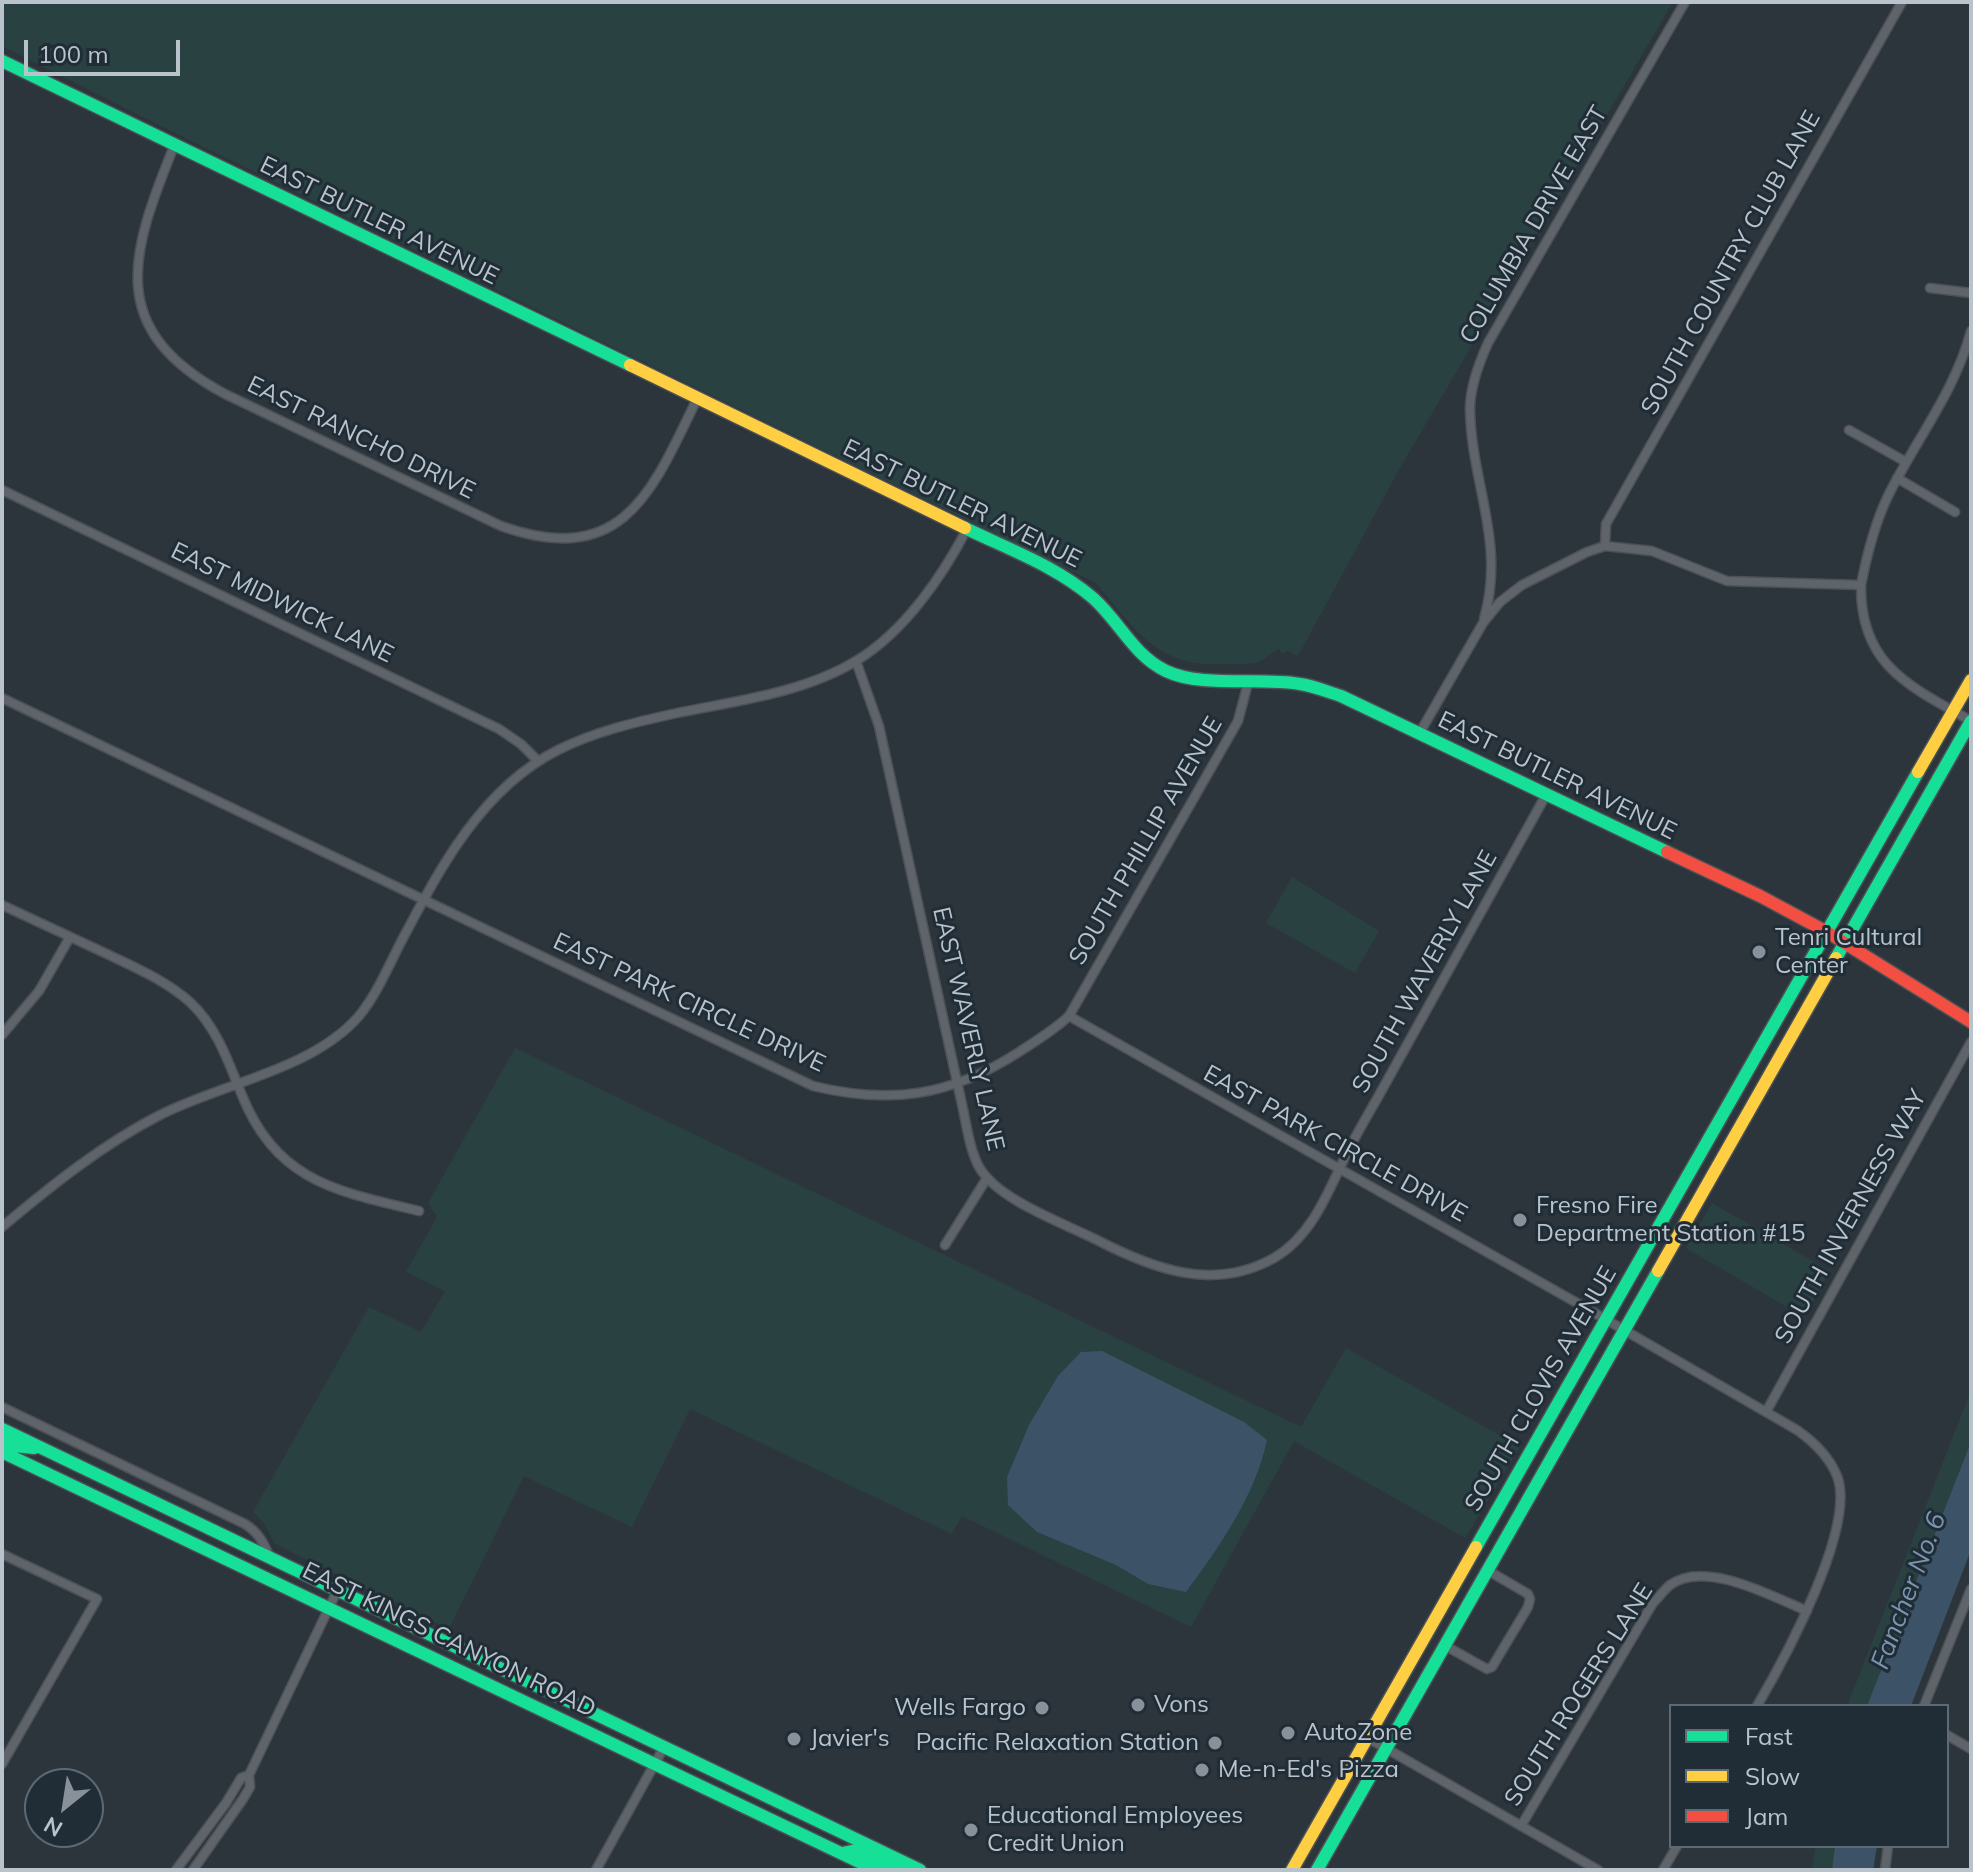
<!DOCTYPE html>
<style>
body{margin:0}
#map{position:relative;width:1973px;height:1872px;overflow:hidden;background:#2d353c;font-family:Mulish,sans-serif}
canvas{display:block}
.frame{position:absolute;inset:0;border:4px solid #b9c3cc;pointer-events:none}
.legend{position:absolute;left:1669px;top:1704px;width:280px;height:144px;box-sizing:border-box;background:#202d37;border:2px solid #5d6973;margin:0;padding:10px 14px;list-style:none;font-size:24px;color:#b9c3cc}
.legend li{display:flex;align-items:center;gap:16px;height:40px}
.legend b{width:40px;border:2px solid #5d6973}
.north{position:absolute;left:24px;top:1768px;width:80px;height:80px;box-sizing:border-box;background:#202d37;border:2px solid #5d6973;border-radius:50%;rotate:210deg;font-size:22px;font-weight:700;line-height:32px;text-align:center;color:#b9c3cc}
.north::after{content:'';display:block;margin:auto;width:28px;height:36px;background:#88919a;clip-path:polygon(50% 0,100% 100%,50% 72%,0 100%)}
.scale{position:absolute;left:24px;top:40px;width:156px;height:36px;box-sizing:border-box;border:4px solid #b9c3cc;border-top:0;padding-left:10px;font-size:24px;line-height:28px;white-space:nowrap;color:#b9c3cc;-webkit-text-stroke:6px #202d37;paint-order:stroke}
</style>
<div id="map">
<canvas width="1973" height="1872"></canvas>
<div class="frame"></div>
<ul class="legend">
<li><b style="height:10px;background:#16e098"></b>Fast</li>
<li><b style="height:10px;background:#ffcf43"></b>Slow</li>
<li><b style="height:10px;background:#f24e42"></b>Jam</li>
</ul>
<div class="north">N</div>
<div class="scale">100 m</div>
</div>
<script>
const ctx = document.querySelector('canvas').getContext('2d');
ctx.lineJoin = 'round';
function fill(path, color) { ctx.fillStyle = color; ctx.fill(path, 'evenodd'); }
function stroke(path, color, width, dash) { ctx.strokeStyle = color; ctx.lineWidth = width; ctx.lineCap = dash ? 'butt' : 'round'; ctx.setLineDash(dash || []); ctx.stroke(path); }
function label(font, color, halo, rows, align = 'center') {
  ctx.font = font + ' Mulish,sans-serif'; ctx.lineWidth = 6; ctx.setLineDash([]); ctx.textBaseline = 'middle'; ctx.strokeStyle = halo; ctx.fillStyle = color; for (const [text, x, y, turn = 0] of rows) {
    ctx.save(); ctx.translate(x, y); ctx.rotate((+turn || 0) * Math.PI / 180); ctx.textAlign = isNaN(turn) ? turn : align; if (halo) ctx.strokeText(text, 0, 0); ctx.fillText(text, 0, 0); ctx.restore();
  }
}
fill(new Path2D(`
 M2,2H1673L1400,468L1298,656L1288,651L1282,654L1279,649C1272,652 1265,659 1258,662C1251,665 1235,663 1227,664C1156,668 1137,631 1096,583L175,133L2,46Z
 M1292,877L1379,931L1355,973L1266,923Z
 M515,1048L1301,1427L1346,1348L1520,1447L1465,1538L1294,1441L1191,1627L962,1516L952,1534L690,1409L632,1527L524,1476L449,1629L275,1544L263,1522L253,1512L369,1307L421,1332L445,1291L406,1272L437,1217L428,1203Z
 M1712,1203L1830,1271L1804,1317L1686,1248Z
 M1971,1391V1442L1867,1706H1847Z
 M1816,1846H1835L1832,1870H1812Z`), '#2a4142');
fill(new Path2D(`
 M1102,1351L1244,1422L1267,1440C1255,1496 1220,1546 1186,1592L1148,1584L1116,1565L1037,1532L1008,1505L1007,1477L1029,1425L1058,1376L1081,1352Z
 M1971,1442V1550L1911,1706H1867Z
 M1835,1846H1877L1873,1870H1832Z`), '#3c5367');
const street = new Path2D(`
 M174,146C131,253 104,329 225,394L501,526C623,569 652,492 697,399
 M1930,288L1971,293
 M1849,430L1906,462
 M1897,478L1955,512
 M2,490L499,729L521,744L538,761
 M1605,546L1606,524L1902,2
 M1861,585C1867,554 1874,525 1888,496C1915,441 1955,392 1971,331
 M1484,619C1506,542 1471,483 1470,409C1470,386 1479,363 1488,343L1685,2
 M856,661L879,726L963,1109C967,1128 970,1150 979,1167C998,1200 1063,1223 1097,1240C1153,1269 1214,1292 1274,1258C1312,1236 1328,1192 1346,1155C1356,1135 1367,1116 1378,1097C1434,996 1490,896 1546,795
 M2,698L813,1086C891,1105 951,1096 1019,1052C1036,1041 1054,1030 1069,1016L1593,1312L1797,1430C1814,1442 1829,1456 1837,1476C1857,1526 1784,1660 1757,1706
 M1419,734L1483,623L1500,602L1522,585L1587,552L1605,546L1652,551L1727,581L1861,585C1860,665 1909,686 1971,721
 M2,905C37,921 72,938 107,954C136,968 167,981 191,1003C217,1028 228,1061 241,1093C276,1181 335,1191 419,1211
 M1069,1016L1238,721L1248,683
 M2,1035L39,991L70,937
 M2,1227C51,1186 103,1144 160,1115C223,1083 312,1070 359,1016C377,994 389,965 402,940C440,868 482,788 558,750C596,731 636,722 677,713C736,701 803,693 856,661C904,632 942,577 967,529
 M945,1245L987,1178
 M2,1407L245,1524C259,1533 264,1543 270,1558
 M1766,1412L1971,1042
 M2,1554L97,1599L2,1764
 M1444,1645L1487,1669L1492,1667L1528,1607L1530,1599L1528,1594L1487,1570
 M1924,1706L1971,1589
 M1947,1735L1971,1749
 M1368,1738L1598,1870
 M1521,1826L1653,1603C1658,1598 1664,1590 1670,1585C1705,1559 1773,1597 1807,1611
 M176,1870L226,1803L241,1778L249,1775
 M193,1870L243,1799L250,1787L249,1775L337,1591
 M596,1870L664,1747
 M1663,1870L1677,1846
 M1885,1870L1888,1846`);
const fast = new Path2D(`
 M2,61L630,365
 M965,528C1008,549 1056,566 1093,598C1120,622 1133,655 1166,671C1201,688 1261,677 1300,684C1314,686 1328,692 1341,696L1667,852
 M1836,958L1971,721
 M2,1429L920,1870
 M2,1440L14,1446L34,1448
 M2,1452L876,1870
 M1476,1547L1918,772
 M843,1853L856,1850L898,1870
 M1317,1870L1658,1271`);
const slow = new Path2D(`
 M630,365L965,528
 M1918,772L1971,680
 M1658,1271L1836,958
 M1292,1870L1476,1547`);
const jam = new Path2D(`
 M1667,852L1760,896L1827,932L1971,1022`);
stroke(street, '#4c5156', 11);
stroke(fast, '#4c5156', 15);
stroke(slow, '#4c5156', 15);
stroke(jam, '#4c5156', 15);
stroke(street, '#5e646a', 8);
stroke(fast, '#16e098', 12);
stroke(slow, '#ffcf43', 12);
stroke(jam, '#f24e42', 12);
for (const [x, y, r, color] of [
 [1759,952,8,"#88919a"],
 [1520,1220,8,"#88919a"],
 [1138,1705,8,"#88919a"],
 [1042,1708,8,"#88919a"],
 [1288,1733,8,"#88919a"],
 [794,1739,8,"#88919a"],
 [1215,1743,8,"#88919a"],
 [1202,1770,8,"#88919a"],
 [971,1830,8,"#88919a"]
]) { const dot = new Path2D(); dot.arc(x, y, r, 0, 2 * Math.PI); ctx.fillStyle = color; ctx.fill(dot); stroke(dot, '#202d37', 3); }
label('24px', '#b9c3cc', '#202d37', [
 ["EAST BUTLER AVENUE",379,221,26],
 ["COLUMBIA DRIVE EAST",1534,225,-60],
 ["SOUTH COUNTRY CLUB LANE",1731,263,-61],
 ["EAST RANCHO DRIVE",361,438,26],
 ["EAST BUTLER AVENUE",962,504,26],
 ["EAST MIDWICK LANE",282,603,26],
 ["EAST BUTLER AVENUE",1557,776,26],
 ["SOUTH PHILLIP AVENUE",1146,841,-60],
 ["SOUTH WAVERLY LANE",1425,972,-61],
 ["EAST PARK CIRCLE DRIVE",689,1003,25],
 ["EAST WAVERLY LANE",968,1029,77],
 ["EAST PARK CIRCLE DRIVE",1335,1144,29],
 ["SOUTH INVERNESS WAY",1851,1217,-61],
 ["SOUTH CLOVIS AVENUE",1541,1389,-60],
 ["EAST KINGS CANYON ROAD",449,1640,26],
 ["SOUTH ROGERS LANE",1579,1695,-58]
]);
label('24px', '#b9c3cc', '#202d37', [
 ["Tenri Cultural",1775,938],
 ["Center",1775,966],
 ["Fresno Fire",1536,1206],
 ["Department Station #15",1536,1234],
 ["Vons",1154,1705],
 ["Wells Fargo",1026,1708,"right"],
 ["AutoZone",1304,1733],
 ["Javier's",810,1739],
 ["Pacific Relaxation Station",1199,1743,"right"],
 ["Me-n-Ed's Pizza",1218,1770],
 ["Educational Employees",987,1816],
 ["Credit Union",987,1844]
], 'left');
label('italic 26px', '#7a96ae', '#202d37', [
 ["Fancher No. 6",1909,1591,-69]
]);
</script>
